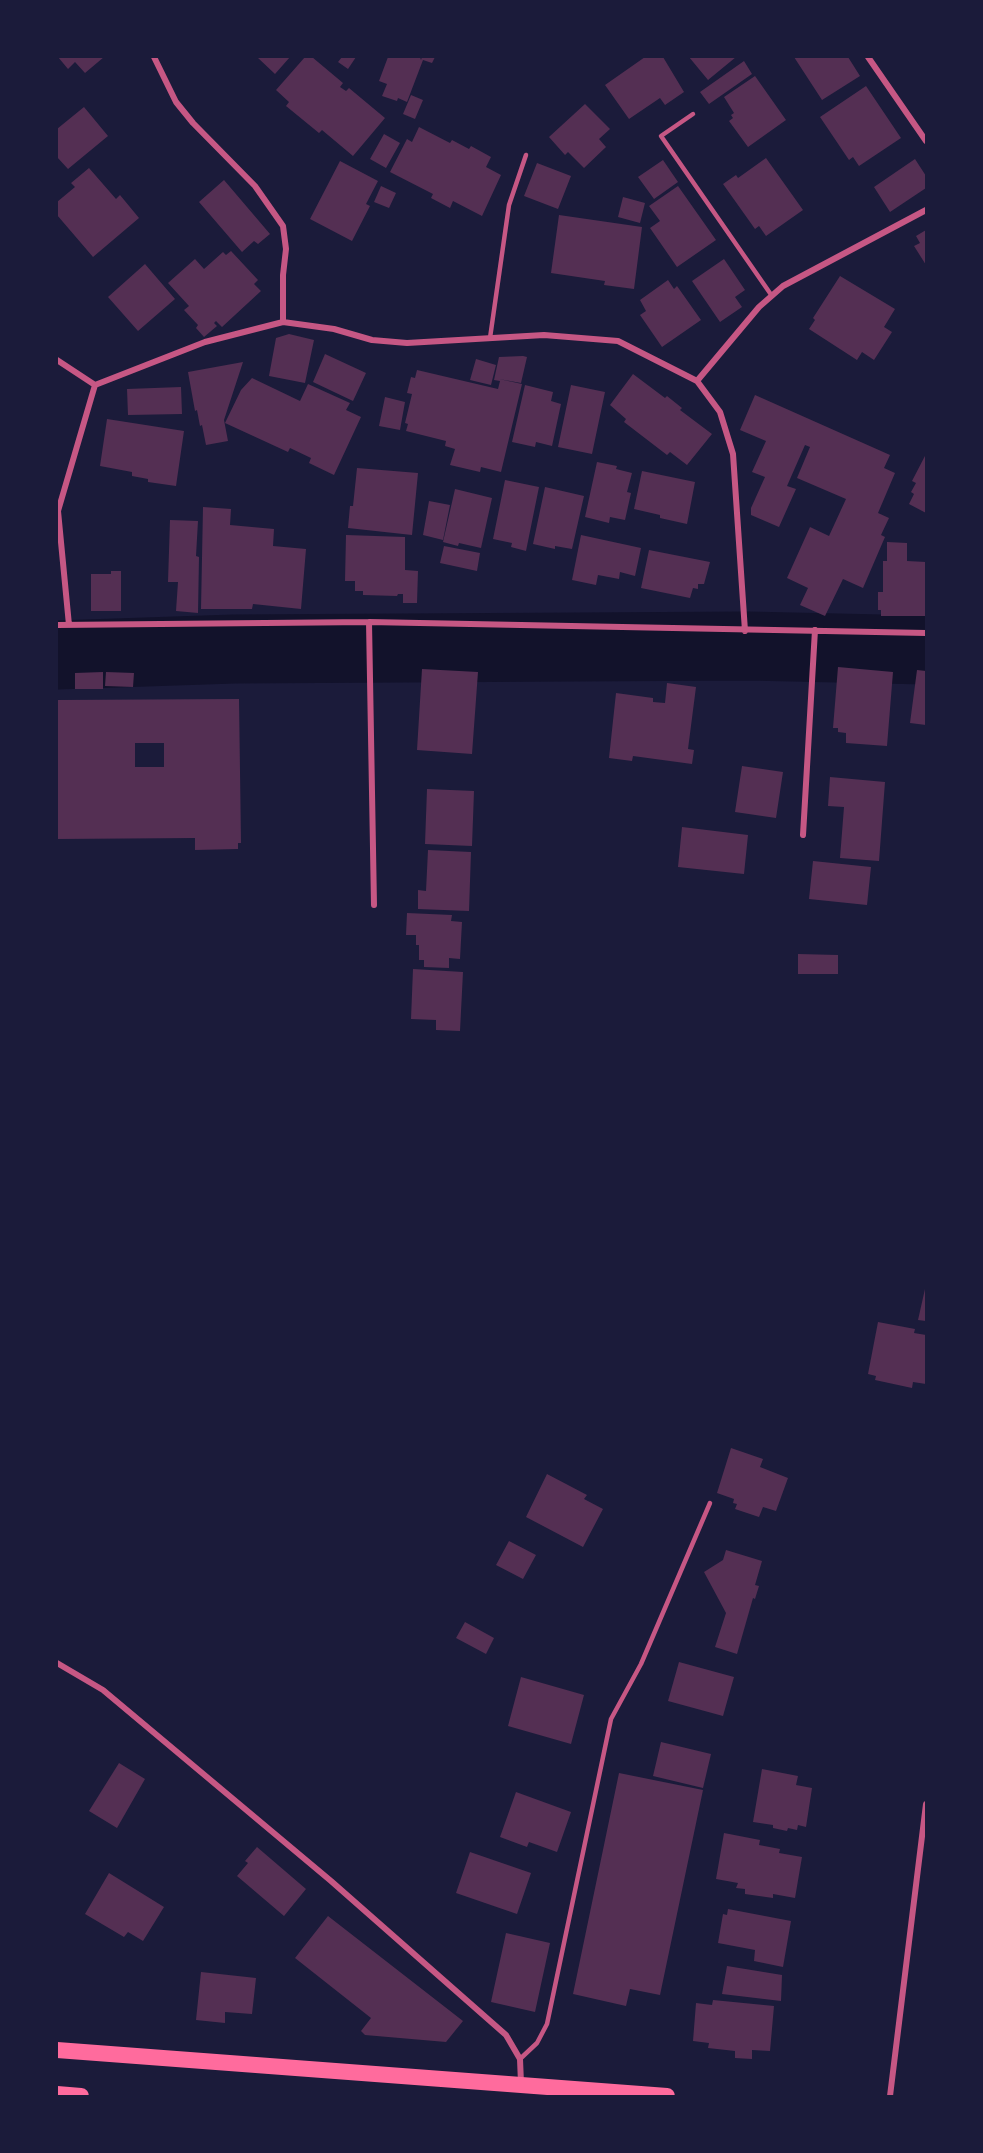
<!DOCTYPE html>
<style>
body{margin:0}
#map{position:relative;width:983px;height:2153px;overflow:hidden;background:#1b1b3a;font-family:Helvetica,sans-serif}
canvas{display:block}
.frame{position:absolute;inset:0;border:58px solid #1b1b3a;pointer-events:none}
</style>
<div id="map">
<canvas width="983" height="2153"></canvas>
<div class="frame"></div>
</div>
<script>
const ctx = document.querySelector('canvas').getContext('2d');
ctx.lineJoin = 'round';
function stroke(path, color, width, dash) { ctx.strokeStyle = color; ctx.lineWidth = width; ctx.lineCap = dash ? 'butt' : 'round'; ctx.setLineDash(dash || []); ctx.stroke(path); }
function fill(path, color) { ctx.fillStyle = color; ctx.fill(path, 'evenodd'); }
stroke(new Path2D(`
 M57,655L234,649L748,646L926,650`), '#12122b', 69);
fill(new Path2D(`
 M58,57H104L85,73L75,62L68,69Z
 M257,57H290L275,74Z
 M305,57H312L343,83L340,87L346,91L349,88L385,118L353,156L322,130L319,133L286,106L289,102L276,90Z
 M342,57H356L348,69L338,62Z
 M388,57H420L421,60L422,57H435L432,63L423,60L407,102L398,98L397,101L382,96L387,84L379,81Z
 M645,57H663L684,92L665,105L660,98L629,119L605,85Z
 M689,57H736L708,80Z
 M794,57H848L860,76L822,100Z
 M744,61L752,74L709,104L700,92Z
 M755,76L786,120L748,147L729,121L733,118L731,115L734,113L724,97Z
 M866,86L901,138L859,166L853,157L849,160L820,117Z
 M411,95L423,100L415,119L403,114Z
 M585,104L610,129L599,139L606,147L584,168L568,152L565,155L549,137Z
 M84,107L108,136L68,169L57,157V129Z
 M419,127L450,143L452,140L469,149L471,146L491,157L486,167L501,175L482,216L453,201L450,208L431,198L433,194L390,172L407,139L412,142Z
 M384,134L400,143L386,168L370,159Z
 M766,158L803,210L766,236L759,226L755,229L723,184L736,175L738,178Z
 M915,159L926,176V188L890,212L874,187Z
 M663,160L678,182L654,199L638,177Z
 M340,161L378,181L366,204L370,206L352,241L310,219Z
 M537,163L571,176L558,209L524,196Z
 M89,168L116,199L120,195L139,218L93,257L57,215V202L75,187L71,183Z
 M224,180L270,234L258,244L254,241L242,252L199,202Z
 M381,186L396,193L389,208L374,202Z
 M678,186L716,240L677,267L650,228L660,221L649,206Z
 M623,197L645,203L640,223L618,217Z
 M559,215L642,227L634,289L604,285L605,281L551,273Z
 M926,230V265L914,246L920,243L916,236Z
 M231,251L258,280L254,284L261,291L222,327L216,321L214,323L217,326L204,337L196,328L198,325L184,310L189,306L168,283L195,259L204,269L223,252L226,255Z
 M724,259L745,290L735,297L742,307L720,322L692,281Z
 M145,264L175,299L138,331L108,297Z
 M840,276L895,309L884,327L892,332L874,360L862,352L857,360L809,329L815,320L813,318Z
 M668,280L674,289L677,286L701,320L662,347L640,315L646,311L640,300Z
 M289,334L314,340L305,383L269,376L276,338Z
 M325,354L366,373L353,401L313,382Z
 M523,356L527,357L521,383L499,379L522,384L501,472L481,467L480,472L450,465L455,449L445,446L446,441L406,431L408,424L405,423L412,394L407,393L411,377L415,378L417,370L498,389L500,381L494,380L499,357Z
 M476,359L496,365L491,385L470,380Z
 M243,362L224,420L228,441L206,445L202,425L200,426L197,410L195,411L188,372Z
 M633,374L665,398L667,396L682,408L680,410L712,434L687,465L670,452L667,455L624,422L626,419L610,405Z
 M252,378L300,401L308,384L350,403L346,410L361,417L334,475L309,463L311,458L290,448L288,452L225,423L241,390Z
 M525,385L553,392L551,401L561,404L552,446L536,442L535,447L512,442Z
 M571,385L605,392L592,454L558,447Z
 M181,387L182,414L128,415L127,389Z
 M755,395L890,455L884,468L895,473L878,513L889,518L881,535L885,537L863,588L843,579L825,616L800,605L808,588L787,578L810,527L829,536L846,499L797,478L810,447L805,445L787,486L796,489L779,527L751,515V508L765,477L752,472L766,441L740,430Z
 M385,397L405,402L400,430L379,426Z
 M107,419L184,431L176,486L148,482V479L132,476V472L100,466Z
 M926,454V513L909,504L914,494L911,492L916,483L912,481Z
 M597,462L617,466L616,469L632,473L627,492L631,493L625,520L610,517L609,523L585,517Z
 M357,468L418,473L412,535L348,528L350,506H353Z
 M642,471L695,482L687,524L660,518V515L634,509Z
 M505,480L539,487L526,551L511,547L512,543L493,539Z
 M545,487L584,496L572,549L555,546V549L533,544Z
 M455,489L492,498L481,548L459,543L458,546L443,542Z
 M429,501L450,505L443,540L423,535Z
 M203,507L231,509L230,525L274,529L273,546L306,549L301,609L253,604L252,609H201Z
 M170,520L198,521L196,556L199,557L198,613L176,611L178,582H168Z
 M346,535L405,537V570L418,571L417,603H403V594H398L397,596L363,595V591H355V581H345Z
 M581,535L641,548L635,576L620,572L619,579L598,575L596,585L572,580Z
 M887,542L907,543V561L926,562L925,616H881V610H878V592H883V561H887Z
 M444,546L480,553L477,571L440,563Z
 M649,550L710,562L704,584H698V589L693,588L690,598L641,588Z
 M111,571H121V611H91V574H111Z
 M838,667L893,672L887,746L846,743V733L838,732V728H833Z
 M422,669L478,672L472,754L417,750Z
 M917,670L926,671V725L910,723Z
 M103,672V689H75V673Z
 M106,672L134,673L133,687L105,686Z
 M667,683L696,687L688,749L694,750L692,764L633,756L632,761L609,758L616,693L653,698V702L665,703Z
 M239,699L241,843H238V849L195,850V838L57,839V700ZM135,743H164V767H135Z
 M742,766L783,772L776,818L735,812Z
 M830,777L885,782L879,861L840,858L844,807L828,806Z
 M427,789L474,791L472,846L425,844Z
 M682,827L748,835L744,874L678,867Z
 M428,850L471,852L469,911L418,909V890L426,891Z
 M813,861L871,867L867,905L809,899Z
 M407,913L452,915L451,921L462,922L460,959L449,958V968L424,967V960H419V945H416V935H406Z
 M798,954L838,955V974H798Z
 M413,969L463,972L460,1031L436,1030V1020L411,1019Z
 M925,1289H926V1321L918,1320Z
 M878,1322L915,1329L914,1333L926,1335V1384L913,1382L912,1388L875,1380L876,1376L868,1374Z
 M731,1448L763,1459L760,1467L788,1478L776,1511L763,1507L759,1517L735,1509L737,1504L733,1503L734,1499L717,1493Z
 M547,1474L587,1495L584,1499L603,1509L583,1547L526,1517Z
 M509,1541L536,1555L523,1579L496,1565Z
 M726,1550L762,1561L755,1585L759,1586L755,1599L753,1598L737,1654L715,1647L726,1613L704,1572L723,1560Z
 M465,1622L494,1638L486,1654L456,1638Z
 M679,1662L734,1677L723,1716L668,1701Z
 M521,1677L584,1695L571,1744L508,1726Z
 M661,1742L711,1754L703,1788L653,1776Z
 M119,1763L145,1779L117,1828L89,1811Z
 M762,1769L798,1776L796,1785L812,1788L806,1827L798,1825L797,1830L788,1828L787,1831L773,1828V1825L753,1822Z
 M619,1773L703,1790L660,1995L630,1989L626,2006L573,1994Z
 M516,1792L571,1812L557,1852L529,1842L527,1847L500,1837Z
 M724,1833L760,1840L759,1845L780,1849L779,1853L802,1857L795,1898L773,1894V1898L745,1894V1889L736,1888L738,1883L716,1879Z
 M257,1847L306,1889L284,1916L237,1876L248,1863L245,1861Z
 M470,1852L531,1873L517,1914L456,1893Z
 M109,1873L164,1907L143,1941L128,1932L124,1937L85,1914Z
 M728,1909L791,1921L783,1967L754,1961L755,1950L718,1943L723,1914L727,1915Z
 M328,1916L463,2021L446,2042L365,2035L361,2031L371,2018L295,1958Z
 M506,1933L550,1943L535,2012L491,2002Z
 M727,1966L782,1975L781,2001L722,1994Z
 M201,1972L256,1978L252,2014L225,2012V2023L196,2020Z
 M713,2000L774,2006L770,2051L752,2050V2059L735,2058V2051L708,2048L709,2043L693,2041L696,2003L712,2005Z`), '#542f53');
stroke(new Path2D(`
 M693,114L661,136L772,296
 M490,338L509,205L526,155
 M520,2059L537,2043L547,2024L611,1719L641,1664L710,1503`), '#c65784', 4.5);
stroke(new Path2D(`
 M154,57L176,102L193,123L255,186L283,226L286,249L283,275V322
 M868,57L926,141
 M57,360L95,385
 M697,381L759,307L783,286L926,210
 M369,622L374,905
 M57,625L369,622L926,633
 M69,625L58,511L95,385L205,342L283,322L334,329L372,340L407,343L544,335L618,341L697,381L720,412L733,454L745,631
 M803,835L815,630
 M57,1663L103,1690L331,1881L506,2035L520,2059L521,2083
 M890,2096L926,1804`), '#c65784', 6);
stroke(new Path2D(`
 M57,2050L667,2096
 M57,2094L81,2096`), '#ff6b9d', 16);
</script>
